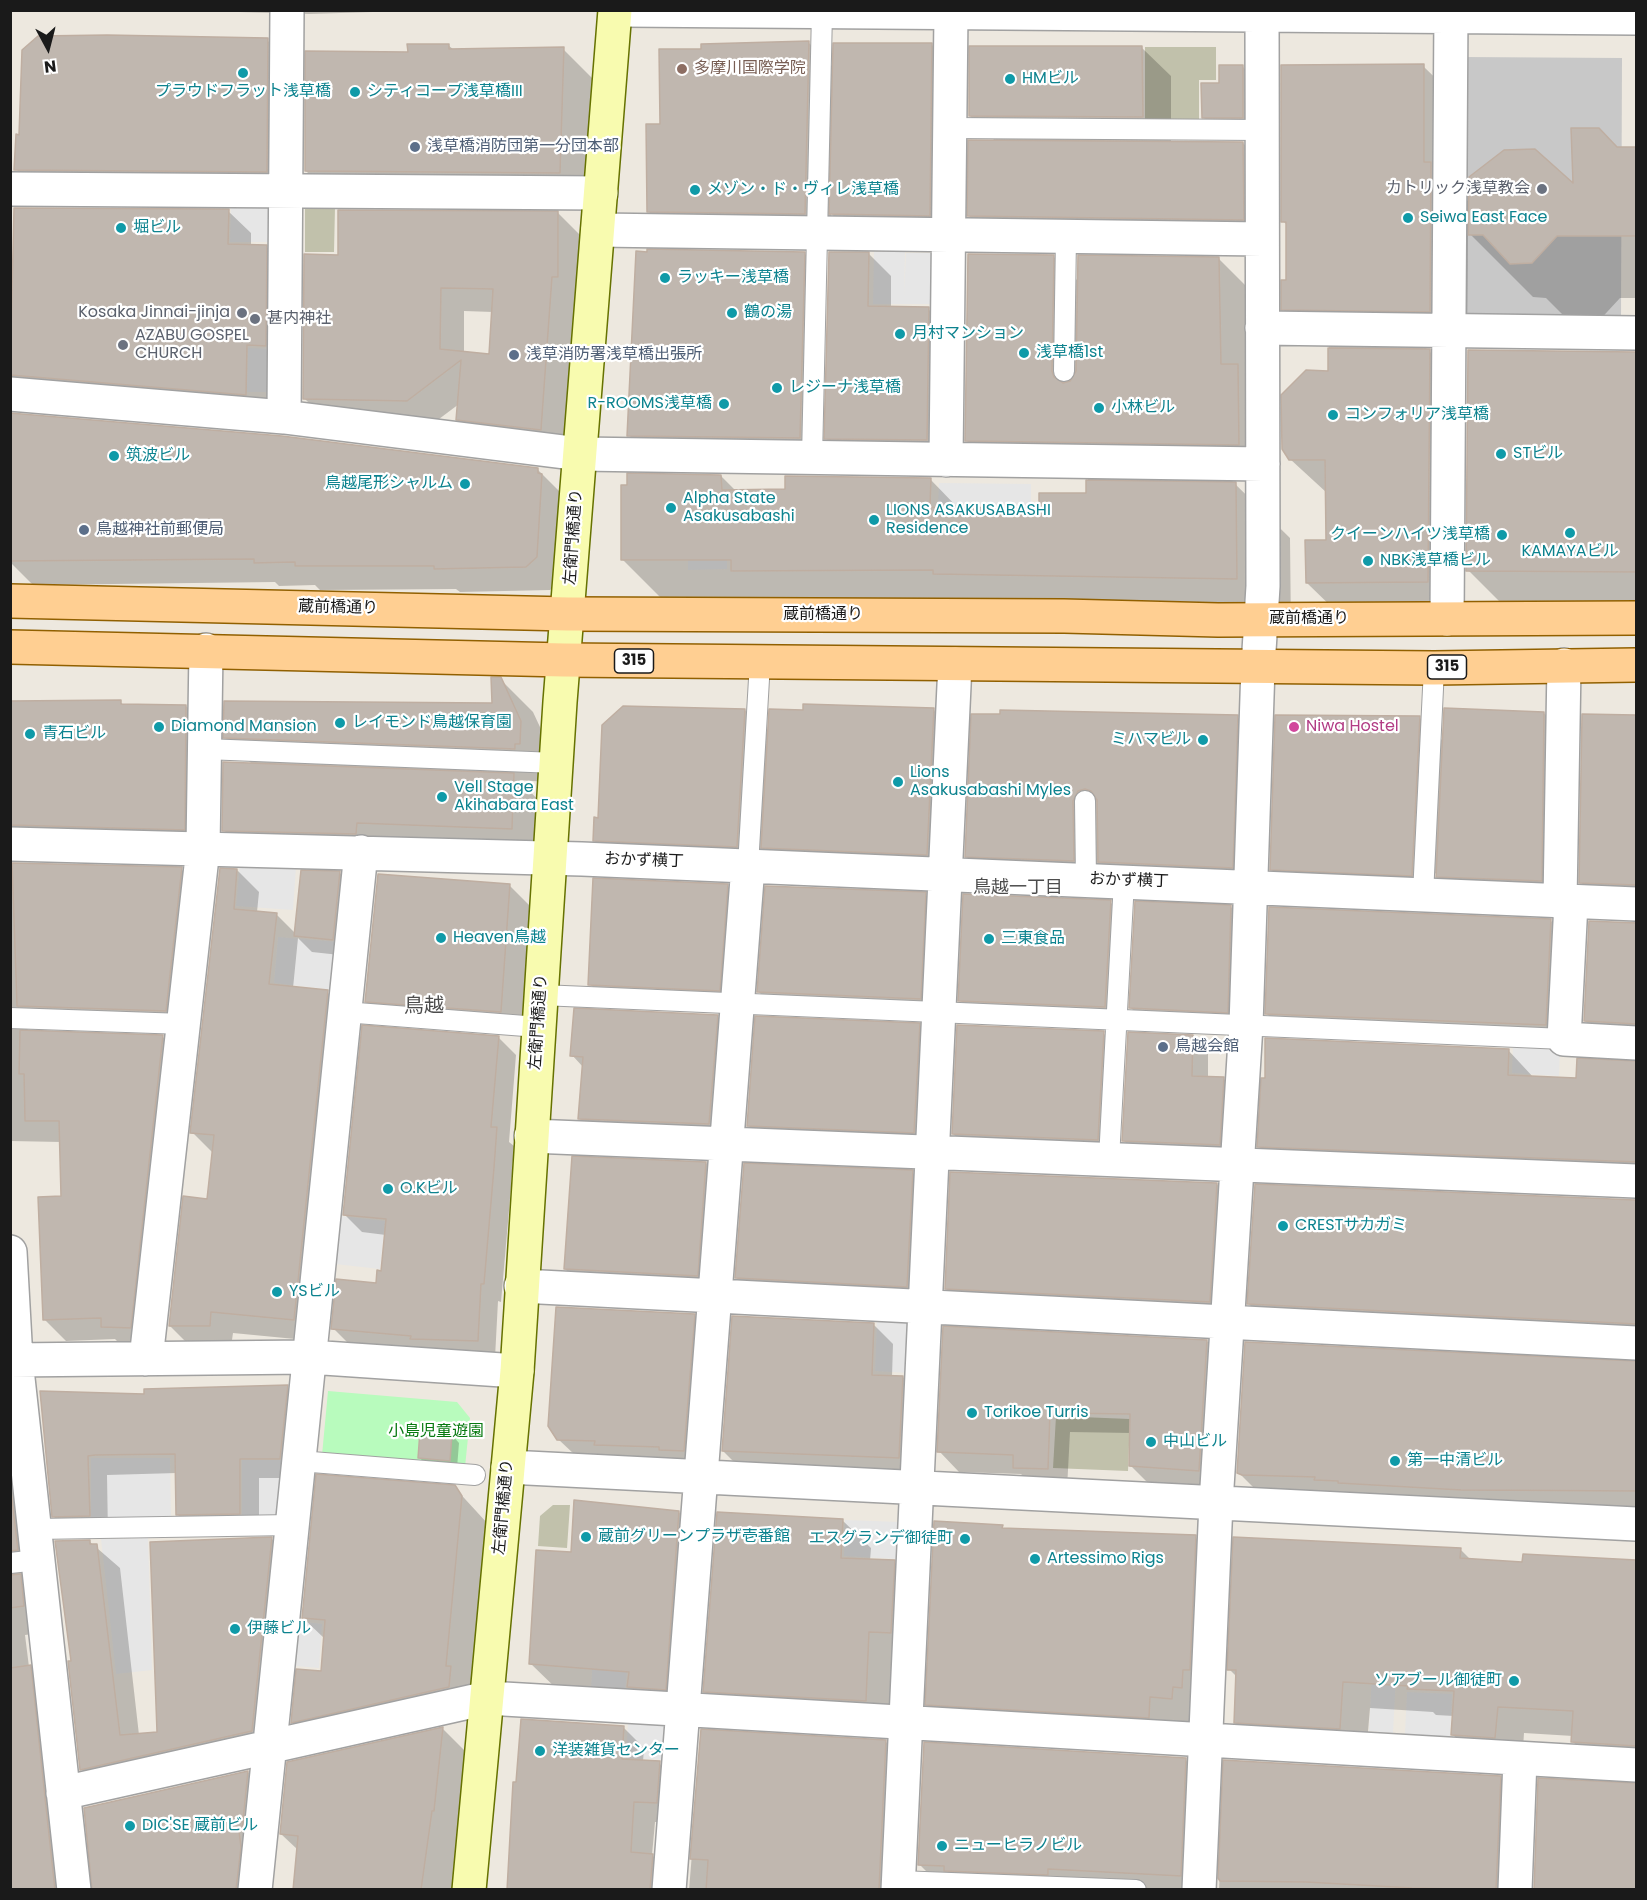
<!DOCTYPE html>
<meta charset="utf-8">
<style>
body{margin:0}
#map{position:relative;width:1647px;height:1900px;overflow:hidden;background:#ede8df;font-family:Poppins,sans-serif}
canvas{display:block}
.frame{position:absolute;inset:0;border:12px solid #1a1a1a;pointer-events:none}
.north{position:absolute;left:18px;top:18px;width:60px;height:60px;-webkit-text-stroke:4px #fff;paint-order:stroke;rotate:173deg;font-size:16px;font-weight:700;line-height:24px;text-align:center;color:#1a1a1a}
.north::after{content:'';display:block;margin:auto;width:21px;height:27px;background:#1a1a1a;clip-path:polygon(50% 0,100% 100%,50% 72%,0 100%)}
</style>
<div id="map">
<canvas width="1647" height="1900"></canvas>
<div class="frame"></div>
<div class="north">N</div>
</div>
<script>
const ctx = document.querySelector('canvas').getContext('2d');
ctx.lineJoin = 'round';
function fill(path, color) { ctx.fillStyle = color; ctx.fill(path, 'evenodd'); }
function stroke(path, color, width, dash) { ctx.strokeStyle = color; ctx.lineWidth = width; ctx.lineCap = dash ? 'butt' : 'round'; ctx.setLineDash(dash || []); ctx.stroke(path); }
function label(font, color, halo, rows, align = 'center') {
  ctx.font = font + ' Poppins,"Noto Sans JP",sans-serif'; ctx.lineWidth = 4.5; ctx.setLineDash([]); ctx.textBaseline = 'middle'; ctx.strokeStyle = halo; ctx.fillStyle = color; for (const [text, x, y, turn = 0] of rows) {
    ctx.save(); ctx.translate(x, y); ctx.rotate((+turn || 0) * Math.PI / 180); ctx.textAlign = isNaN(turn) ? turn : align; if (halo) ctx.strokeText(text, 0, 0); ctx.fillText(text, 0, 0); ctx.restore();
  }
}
fill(new Path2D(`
 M1463,57L1622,58L1621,321H1462Z`), '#c8c8c8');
fill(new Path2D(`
 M1145,47H1216V80H1199V123H1145Z
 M305,207H335L334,252H305Z
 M1056,1416L1130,1419L1128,1471L1053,1468Z
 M553,1505H570L567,1548L538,1546L540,1516Z`), '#c1c1ab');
fill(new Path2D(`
 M328,1391L457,1402L470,1418L465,1467L322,1455Z`), '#b8fbbd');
fill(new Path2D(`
 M231,202H273L272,242H230Z
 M874,252H905L904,297L906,253H937L936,304H873Z
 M248,348L273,349L271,392H247Z
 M939,483L1031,484V505H938Z
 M688,533H727V569L688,570Z
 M240,864L296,867L293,910L236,906Z
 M278,937L339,942L334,990L274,983Z
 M1513,1044L1560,1047L1559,1076L1512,1073Z
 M340,1216L385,1221L380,1269L335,1264Z
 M877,1319L910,1320L908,1373L875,1371Z
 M91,1458H170L171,1519H91Z
 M242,1460H281V1518H242Z
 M845,1520L900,1522L897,1559L844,1556Z
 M148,1538L152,1670L116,1674L101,1539Z
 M299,1621L322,1624L319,1668L296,1666Z
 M594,1633L629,1645L625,1693L591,1690Z
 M1372,1674L1396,1676L1393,1733L1369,1731Z
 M1407,1692L1452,1694L1450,1737L1405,1734Z
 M628,1723L673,1726L670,1760L626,1758Z`), '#e6e6e6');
fill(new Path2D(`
 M168,10H373V12L309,14Z
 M267,40L288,60L287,192L36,190L16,169L21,136Z
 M809,43L834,68L931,44L951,64L949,235L851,234L831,213L830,239L673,237L648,211L662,126L702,50Z
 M448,45L454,50L563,49L600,86L595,209L343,208L306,171L409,54Z
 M1142,48L1171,76V143H1243L1260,161V237L986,233L969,216L996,142L970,116Z
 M1423,66L1461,103V194L1470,203L1575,186L1598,130L1636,168V298H1620L1595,325L1574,326L1546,298L1533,297L1468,232L1467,348H1426L1463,384L1462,615L1341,616L1307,583L1327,541V493L1290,459L1329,372V346H1320L1283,309L1288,281V226L1283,221Z
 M1243,67L1264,88V139H1225L1203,117L1220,84Z
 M15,209L228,211L251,233V246H266L289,269L268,417L10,379Z
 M558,213L582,237L564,453L482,443L458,419L459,404L431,425L328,422L304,398L339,256ZM464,311L493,312L490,355L464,353Z
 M804,253L826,275L822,460L651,457L629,435Z
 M869,254L891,276V308L928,309L951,331L949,462L848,461L826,438Z
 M1053,256L1079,282L1219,259L1256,296L1276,481H1232L1290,538L1291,633L677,614L623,560L721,476L736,491H786L930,479L959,509H1040L1088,495V479L1004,477L966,440Z
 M1469,351L1636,353V612L1509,611L1468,570Z
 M10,413L537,469L561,493L560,581L550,590L460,592L456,589L320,590L315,585L279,586L275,582L33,585L10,562Z
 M500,679L533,712L553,755L547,782L519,780L544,806L542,860L255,861L224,830L252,764L225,737L493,704Z
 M120,702L124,705L186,706L218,738L216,861L43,857L11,825Z
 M745,710L769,735L934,710L959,736L953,880L628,874L594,840L600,819Z
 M1544,713L1570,740L1567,907L1464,902L1435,873L1434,897L1294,891L1271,869L1419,717L1444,742Z
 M1583,715L1636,716V909L1606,908L1581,882Z
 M973,716L1237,717L1267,747L1262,897L996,886L966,856Z
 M10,863L181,869L203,890L187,1032L33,1027L23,1032L163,1037L184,1058L152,1348H124L115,1339L66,1341L44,1319L63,1198L61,1142L10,1141Z
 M237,870L259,892L257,912L276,914L296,934L340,873L356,889L349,956L312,952L298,938L293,988L327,992L349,1014L316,1341L233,1333L231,1347L192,1348L170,1326L209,1200L214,1154L192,1132Z
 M509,885L531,907L522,1033L388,1023L366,1001Z
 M727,885L745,904L737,1008L608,1003L590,984Z
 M925,894L937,906L932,1011L771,1004L759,992Z
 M1110,902L1131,922L1125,1027L980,1021L960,1000Z
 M1231,907L1249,925L1246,1030L1149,1026L1131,1008Z
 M1551,921L1563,933L1558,1037L1279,1026L1267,1014Z
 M1590,922H1636V1049L1611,1047L1585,1021Z
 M717,1016L730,1029L722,1137L593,1132L580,1119L583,1067L572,1055Z
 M919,1025L936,1041L931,1149L765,1142L748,1125Z
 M1103,1033L1117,1046L1111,1153L967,1147L953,1134Z
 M498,1037L516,1055L509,1142L514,1146L511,1187L501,1302L498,1301L495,1358L351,1346L333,1328L377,1285L383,1272L386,1235L362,1232L344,1214Z
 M1193,1037L1208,1052V1078H1223L1239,1094L1235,1160L1139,1156L1124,1141Z
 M1508,1050L1534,1078L1577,1080L1636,1063V1186L1285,1172L1259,1146Z
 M706,1163L724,1181L715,1294L583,1287L565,1269Z
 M912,1172L928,1188L923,1302L752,1293L737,1278Z
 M1217,1184L1239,1206L1231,1324L968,1310L946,1288Z
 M1635,1201L1636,1348L1275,1330L1249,1304Z
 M694,1315L710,1331L700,1467L575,1455L558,1439Z
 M873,1324L893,1344L892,1377H903L922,1397L919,1478L743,1471L723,1451Z
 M1207,1341L1227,1362L1219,1491L1151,1486L1130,1465L1131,1433L1070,1432L1067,1489L1035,1488L1021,1474L959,1472L939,1451Z
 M1636,1363V1516L1264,1498L1238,1472Z
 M287,1387L306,1406L299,1478H259V1533L196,1534L177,1514V1473L107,1475L108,1535L73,1536L53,1516L40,1393L145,1396Z
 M10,1404L49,1632L25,1635L29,1667L56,1693L78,1890H10Z
 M452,1435L459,1443L457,1468L427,1466L420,1458Z
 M454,1487L488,1524L473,1690L319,1749L292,1722L322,1672L325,1639L303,1618Z
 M679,1512L709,1543L696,1720L562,1694L531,1664L572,1553Z
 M842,1520L871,1548L870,1561L894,1562L922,1590L894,1729L733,1719L705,1691Z
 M1002,1527L1005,1530L1195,1537L1221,1563L1198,1724L953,1730L927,1704Z
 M272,1539L294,1562L275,1754L104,1792L81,1769L73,1662L90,1542L120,1568L139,1735L158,1733Z
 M1460,1549L1471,1560L1524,1564V1555L1636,1562V1771L1600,1769L1573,1742V1736L1524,1733L1522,1764L1480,1762L1453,1735L1454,1716L1436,1715L1433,1712L1370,1708L1366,1755L1262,1749L1235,1722L1237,1677L1229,1669Z
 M623,1727L644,1748L643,1762L659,1763L680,1784L677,1823L655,1822L652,1855L673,1876V1890H509Z
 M443,1729L475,1761L458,1890H294L298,1850L281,1834Z
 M702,1731L886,1742L906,1762L901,1890H689Z
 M1185,1759L1206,1780L1201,1890H965L940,1885L919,1864Z
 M1225,1761L1500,1777L1521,1798L1517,1890H1219Z
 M248,1772L274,1798L264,1890H95Z
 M1539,1780L1636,1784V1890H1535Z`), '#0003');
const building = new Path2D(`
 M107,35L268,38L267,172L14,170L16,134L19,135L22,50L38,36Z
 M809,41L805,214L647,212L646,124H660L659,49H701V44Z
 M833,43H932L930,216L829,214Z
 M407,44H449V49L564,47L560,173L305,171V51L408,52Z
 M969,46H1142L1143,117L969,116Z
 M1424,64V162H1431L1430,312L1281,310V280H1286V222H1281V65Z
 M1219,65H1243V118H1202L1201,83H1219Z
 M1571,128H1599L1617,147H1636V236H1557L1532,263L1510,264L1483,235H1468L1469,177L1504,150L1535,149L1573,183Z
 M968,140L1243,142L1244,220L967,216Z
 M14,208L229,209L228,244L267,245L266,346L247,345L246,395L10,375Z
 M338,210L558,211V277H552L541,430L456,420L461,360L407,401L303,399L304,254L338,255ZM441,288L493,289L489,354L440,349Z
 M647,249L805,252L800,438L627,436L636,251L647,252Z
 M829,252H869L868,306L929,307L927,440L824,439Z
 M968,254L1054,255L1052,371L1054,377L1063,383L1070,381L1076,371L1078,255L1219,257L1221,364H1238L1239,445L965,441Z
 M1328,348L1430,349L1428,582L1306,583L1305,540H1326L1325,460H1289L1282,449L1281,395L1306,370L1328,371Z
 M1468,350L1636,352V572L1466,571Z
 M10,413L282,436L538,468V473L542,474L537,557L526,567L434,569V566H295V562L254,563V559L10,561Z
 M627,473L721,475L722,490L785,489V476L931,478L930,507L1039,508V493H1086V480L1236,482L1237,579L933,574V570L731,571V560H621V485H627Z
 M491,677H501L521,721L520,744H515V749L223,738L224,701L492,703Z
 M121,700V704L186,705L185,830L10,825V701Z
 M803,704L934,708L927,855L761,848L769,709L803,710Z
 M623,706L745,709L737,847L593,841L594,817L598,818L602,725Z
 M1444,708L1544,712L1542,881L1436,877Z
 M1000,710L1238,715L1233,868L1098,862L1097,800L1091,791L1085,789L1078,791L1073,801L1074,861L965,857L971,714H1000Z
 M1582,714L1636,715V885L1579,883Z
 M1275,715L1420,716L1412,876L1270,870Z
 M223,762L514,773L512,829L357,823L356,834L222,831Z
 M12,863L182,867L166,1011L17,1006Z
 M220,868L237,869L234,909L277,913L269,984L328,990L294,1320L211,1312L210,1326H169L183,1196L207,1199L214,1135L190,1133Z
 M301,870L340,871L333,940L294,936Z
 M378,874L510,884L501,1012L365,1002Z
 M593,878L728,884L720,991L588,985Z
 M765,886L926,892L921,999L757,992Z
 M963,894L1111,900L1105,1007L958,1001Z
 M1135,901L1231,905L1228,1013L1129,1008Z
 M1269,907L1551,919L1546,1025L1265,1014Z
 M1589,921L1636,923V1024L1584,1021Z
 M574,1008L718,1015L709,1124L578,1119L583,1057L570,1056Z
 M755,1016L920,1023L914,1133L747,1126Z
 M362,1025L499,1036L491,1127H497L494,1168L484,1284H481L478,1341L410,1339L411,1336L331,1329L336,1279L376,1283L377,1270L381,1271L386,1219L343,1215Z
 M957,1025L1104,1031L1098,1140L952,1134Z
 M20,1030L163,1035L131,1328L101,1327V1318L43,1320L38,1197L61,1196L59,1121H25L24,1074H19Z
 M1128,1032L1193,1035L1192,1076L1224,1077L1220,1145L1122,1141Z
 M1265,1038L1509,1049L1508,1075L1576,1078L1577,1058L1636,1061V1162L1257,1147L1261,1078H1265Z
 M572,1156L706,1162L698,1276L564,1269Z
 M744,1163L913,1170L907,1287L735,1278Z
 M950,1172L1217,1183L1210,1302L945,1289Z
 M1255,1184L1636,1200V1324L1247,1304Z
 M556,1307L695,1314L684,1451L659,1450V1447L594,1445L595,1441L557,1440L548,1426Z
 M732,1316L874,1323L872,1375L903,1376L899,1458L722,1451Z
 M943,1326L1207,1340L1199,1471L1129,1466L1130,1414L1050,1413L1048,1469L1013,1468V1455L937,1452Z
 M1245,1342L1636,1361V1491L1461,1490L1338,1483V1481L1314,1480L1315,1477L1242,1475L1237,1473Z
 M288,1385L280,1459H240V1514L176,1515L175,1454L95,1455L88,1456L90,1516L52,1517L40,1391L144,1394V1389Z
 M420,1431L452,1434L450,1461L418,1458Z
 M316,1474L455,1485L462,1496L446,1666H451L449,1687L291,1723L296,1669L321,1671L325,1620L302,1618Z
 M10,1482L18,1550L10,1551Z
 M574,1500L679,1511L666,1690L627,1687L629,1672L529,1664L536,1550L571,1552Z
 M717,1512L843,1519L841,1558L895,1560L891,1633L869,1632L866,1701L703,1692Z
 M934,1521L1003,1525L1002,1528L1196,1535L1190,1670H1183L1182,1688L1173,1687L1172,1699L1150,1697L1149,1718L925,1705Z
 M272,1537L252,1731L80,1770L68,1661H71L55,1541L90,1540V1544H97L120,1735L157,1732L150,1542Z
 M1233,1537L1461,1548L1460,1558L1522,1562L1523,1554L1636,1560V1746L1571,1742L1573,1711L1498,1707L1495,1738L1451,1735L1454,1691L1407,1689L1408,1686L1343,1682L1340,1729L1234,1723L1236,1670H1227Z
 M21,1574L24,1606L10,1608V1575Z
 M31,1665L45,1797L55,1890H10V1668Z
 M521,1719L624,1726L622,1759L660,1761L657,1803L634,1802L631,1852L653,1854L650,1890H507L513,1782H516Z
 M443,1727L434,1811H432L421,1890H293L298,1836L280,1834L287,1762Z
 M701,1729L886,1740L879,1890H706L708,1860L690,1859Z
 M924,1742L1186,1758L1181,1876L1048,1869V1875L944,1871V1866L918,1865Z
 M1223,1760L1501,1776L1496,1890L1412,1888L1306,1882L1220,1881L1218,1878Z
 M248,1771L242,1831H239L241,1847L236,1890H92L84,1808Z
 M1538,1778L1636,1783V1890H1534Z`);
fill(building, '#c0b7af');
stroke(building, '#bfaea1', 1.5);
const lane = new Path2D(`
 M949,128L1262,130
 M1064,371L1066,236
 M812,458L822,12
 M205,749L556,763
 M1085,801L1086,880
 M748,866L760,662
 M1423,895L1434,668
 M541,995L1564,1039
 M344,1012L538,1027
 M10,1018L184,1024
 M1109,1159L1124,881
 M299,1461L475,1475
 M35,1529L292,1525
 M10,1563L38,1560
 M898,1881L1136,1890`);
const street = new Path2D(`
 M623,10L1636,18
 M10,189L601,193
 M598,230L1262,239
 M1262,328L1636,333
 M10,394L284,417L580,454L1263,464
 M284,417L287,10
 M946,460L951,13
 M1447,619L1451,10
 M10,844L582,859L1636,904
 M1560,902L1564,665
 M1571,903L1564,1039L1636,1043
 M531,1136L1636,1181
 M10,1252L16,1360L74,1890
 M521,1286L1636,1343
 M146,1359L203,848L206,650
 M10,1360L309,1357L517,1371
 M508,1467L1636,1524
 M63,1793L487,1698L1636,1765
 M255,1890L361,852
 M669,1890L748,866
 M898,1890L955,664
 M1199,1890L1216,1503L1246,1025L1258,667L1263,586L1262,10
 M1515,1890L1520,1759`);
const secondary = new Path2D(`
 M469,1890L517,1371L560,702L615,10`);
const primary = new Path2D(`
 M10,601L568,614L1064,616L1218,620L1636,618
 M10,647L564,660L1434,668L1636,665`);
stroke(lane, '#a1a1a1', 22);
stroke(street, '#a1a1a1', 36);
stroke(secondary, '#667201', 36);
stroke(primary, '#916000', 36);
stroke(lane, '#fff', 20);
stroke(street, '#fff', 33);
stroke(secondary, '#f8fbaf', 33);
stroke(primary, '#ffcf92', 33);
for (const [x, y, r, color] of [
 [682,69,6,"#8d6e63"],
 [243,73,6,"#0f9aa8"],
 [1010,79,6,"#0f9aa8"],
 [355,92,6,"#0f9aa8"],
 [415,147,6,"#5c6f8a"],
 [1542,189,6,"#6b7280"],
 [695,190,6,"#0f9aa8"],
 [1408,218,6,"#0f9aa8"],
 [121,228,6,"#0f9aa8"],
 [665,278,6,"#0f9aa8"],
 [242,313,6,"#6b7280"],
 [732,313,6,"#0f9aa8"],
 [255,319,6,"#6b7280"],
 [900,334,6,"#0f9aa8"],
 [123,345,6,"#6b7280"],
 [1024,353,6,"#0f9aa8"],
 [514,355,6,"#5c6f8a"],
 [777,388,6,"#0f9aa8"],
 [724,404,6,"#0f9aa8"],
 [1099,408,6,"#0f9aa8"],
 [1333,415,6,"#0f9aa8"],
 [1501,454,6,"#0f9aa8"],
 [114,456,6,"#0f9aa8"],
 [465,484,6,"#0f9aa8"],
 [671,508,6,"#0f9aa8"],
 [874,520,6,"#0f9aa8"],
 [84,530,6,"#5c6f8a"],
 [1570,533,6,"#0f9aa8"],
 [1502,535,6,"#0f9aa8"],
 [1368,561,6,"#0f9aa8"],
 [340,723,6,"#0f9aa8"],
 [159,727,6,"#0f9aa8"],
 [1294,727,6,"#d1479c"],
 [30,734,6,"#0f9aa8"],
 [1203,740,6,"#0f9aa8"],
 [898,782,6,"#0f9aa8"],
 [442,797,6,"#0f9aa8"],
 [441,938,6,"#0f9aa8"],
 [989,939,6,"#0f9aa8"],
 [1163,1047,6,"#5c6f8a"],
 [388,1189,6,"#0f9aa8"],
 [1283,1226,6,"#0f9aa8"],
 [277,1292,6,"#0f9aa8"],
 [972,1413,6,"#0f9aa8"],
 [1151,1442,6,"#0f9aa8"],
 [1395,1461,6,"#0f9aa8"],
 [586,1537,6,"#0f9aa8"],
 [965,1539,6,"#0f9aa8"],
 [1035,1559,6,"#0f9aa8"],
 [235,1629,6,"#0f9aa8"],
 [1514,1681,6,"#0f9aa8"],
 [540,1751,6,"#0f9aa8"],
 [130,1826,6,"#0f9aa8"],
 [942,1846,6,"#0f9aa8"]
]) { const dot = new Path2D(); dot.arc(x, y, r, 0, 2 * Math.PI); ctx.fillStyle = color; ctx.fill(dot); stroke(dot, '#fff', 2); }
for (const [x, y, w] of [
 [634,661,39],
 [1447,667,39]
]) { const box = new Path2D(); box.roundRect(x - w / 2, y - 12, w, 24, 4.5); ctx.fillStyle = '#fff'; ctx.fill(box); stroke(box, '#1a1a1a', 1.5); }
label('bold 15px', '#1a1a1a', null, [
 ["315",634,661],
 ["315",1447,667]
]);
label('16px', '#785e54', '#fff', [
 ["多摩川国際学院",694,69]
], 'left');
label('16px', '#0d838f', '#fff', [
 ["HMビル",1022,79],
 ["プラウドフラット浅草橋",243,92,"center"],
 ["シティコープ浅草橋III",367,92],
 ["メゾン・ド・ヴィレ浅草橋",707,190],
 ["Seiwa East Face",1420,218],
 ["堀ビル",133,228],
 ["ラッキー浅草橋",677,278],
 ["鶴の湯",744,313],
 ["月村マンション",912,334],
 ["浅草橋1st",1036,353],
 ["レジーナ浅草橋",789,388],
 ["R-ROOMS浅草橋",712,404,"right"],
 ["小林ビル",1111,408],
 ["コンフォリア浅草橋",1345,415],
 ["STビル",1513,454],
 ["筑波ビル",126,456],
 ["鳥越尾形シャルム",453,484,"right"],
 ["Alpha State",683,499],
 ["Asakusabashi",683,517],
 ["LIONS ASAKUSABASHI",886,511],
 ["Residence",886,529],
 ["クイーンハイツ浅草橋",1490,535,"right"],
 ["KAMAYAビル",1570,552,"center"],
 ["NBK浅草橋ビル",1380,561],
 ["レイモンド鳥越保育園",352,723],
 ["Diamond Mansion",171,727],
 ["青石ビル",42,734],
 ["ミハマビル",1191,740,"right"],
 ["Lions",910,773],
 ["Asakusabashi Myles",910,791],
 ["Vell Stage",454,788],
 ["Akihabara East",454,806],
 ["Heaven鳥越",453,938],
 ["三東食品",1001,939],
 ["O.Kビル",400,1189],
 ["CRESTサカガミ",1295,1226],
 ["YSビル",289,1292],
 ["Torikoe Turris",984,1413],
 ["中山ビル",1163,1442],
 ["第一中清ビル",1407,1461],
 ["蔵前グリーンプラザ壱番館",598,1537],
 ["エスグランデ御徒町",953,1539,"right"],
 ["Artessimo Rigs",1047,1559],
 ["伊藤ビル",247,1629],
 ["ソアブール御徒町",1502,1681,"right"],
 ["洋装雑貨センター",552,1751],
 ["DIC'SE 蔵前ビル",142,1826],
 ["ニューヒラノビル",954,1846]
], 'left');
label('16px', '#4e5e75', '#fff', [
 ["浅草橋消防団第一分団本部",427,147],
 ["浅草消防署浅草橋出張所",526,355],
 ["鳥越神社前郵便局",96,530],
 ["鳥越会館",1175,1047]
], 'left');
label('16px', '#5b616d', '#fff', [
 ["カトリック浅草教会",1530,189],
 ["Kosaka Jinnai-jinja",230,313],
 ["甚内神社",267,319,"left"],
 ["AZABU GOSPEL",135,336,"left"],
 ["CHURCH",135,354,"left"]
], 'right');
label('16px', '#1a1a1a', '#fff', [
 ["左衛門橋通り",574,537,-86],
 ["蔵前橋通り",338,608,1],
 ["蔵前橋通り",823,615],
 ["蔵前橋通り",1309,619],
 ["おかず横丁",644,861,2],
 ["おかず横丁",1129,881,2],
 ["左衛門橋通り",539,1022,-86],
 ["左衛門橋通り",504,1507,-85]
]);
label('16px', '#b23c85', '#fff', [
 ["Niwa Hostel",1306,727]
], 'left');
label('16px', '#077910', '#fff', [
 ["小島児童遊園",436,1432]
]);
label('18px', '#4d4d4d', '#fff', [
 ["鳥越一丁目",1018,888]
]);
label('20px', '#4d4d4d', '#fff', [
 ["鳥越",424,1007]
]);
</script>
